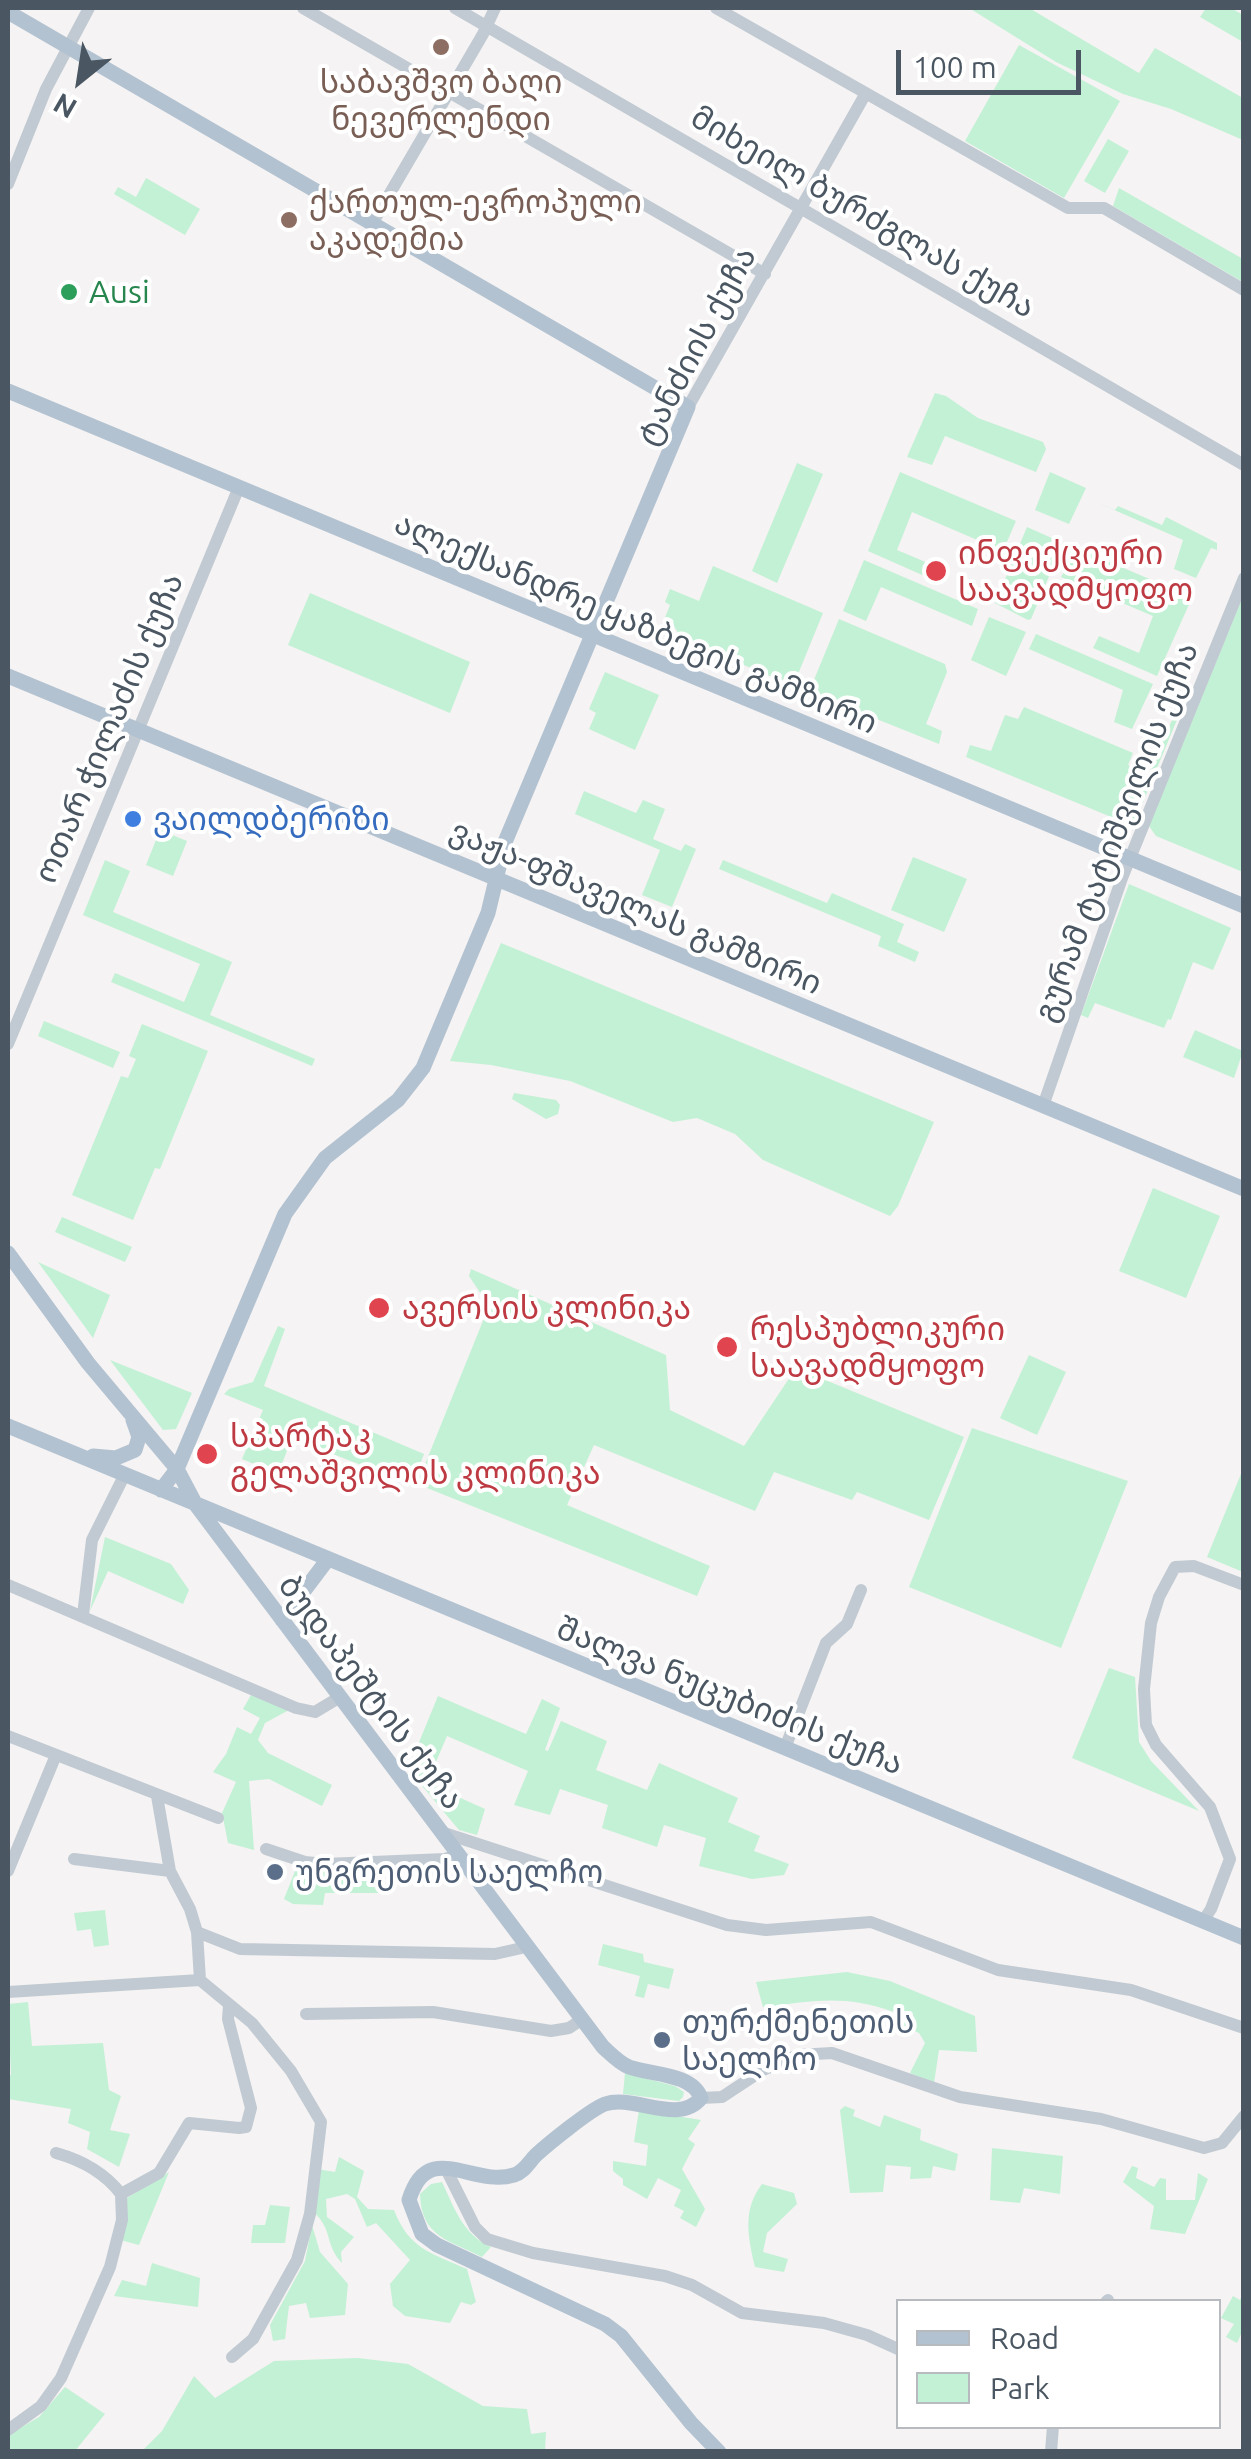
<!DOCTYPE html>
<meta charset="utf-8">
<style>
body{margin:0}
#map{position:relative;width:1251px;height:2459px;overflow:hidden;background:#f5f3f3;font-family:Ubuntu,sans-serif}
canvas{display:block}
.frame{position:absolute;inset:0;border:10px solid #4a5661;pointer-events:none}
.legend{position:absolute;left:896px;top:2299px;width:325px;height:130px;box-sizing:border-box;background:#fff;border:2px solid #b7bbc0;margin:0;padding:12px 18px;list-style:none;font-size:30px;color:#4a5661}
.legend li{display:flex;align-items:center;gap:20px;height:50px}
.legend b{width:50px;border:2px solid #b7bbc0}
.north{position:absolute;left:30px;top:30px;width:100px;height:100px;-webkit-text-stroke:8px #fff;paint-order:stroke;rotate:210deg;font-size:28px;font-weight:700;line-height:40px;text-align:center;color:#4a5661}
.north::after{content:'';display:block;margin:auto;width:35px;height:45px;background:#4a5661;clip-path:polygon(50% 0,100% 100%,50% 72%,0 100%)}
.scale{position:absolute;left:896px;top:50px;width:185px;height:45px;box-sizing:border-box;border:5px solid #4a5661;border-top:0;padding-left:12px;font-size:30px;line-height:35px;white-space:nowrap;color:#4a5661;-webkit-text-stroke:8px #fff;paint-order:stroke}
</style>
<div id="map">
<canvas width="1251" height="2459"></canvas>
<div class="frame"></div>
<ul class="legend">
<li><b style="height:12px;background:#b3c2d1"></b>Road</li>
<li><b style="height:28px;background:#c3f1d5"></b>Park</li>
</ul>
<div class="north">N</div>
<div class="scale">100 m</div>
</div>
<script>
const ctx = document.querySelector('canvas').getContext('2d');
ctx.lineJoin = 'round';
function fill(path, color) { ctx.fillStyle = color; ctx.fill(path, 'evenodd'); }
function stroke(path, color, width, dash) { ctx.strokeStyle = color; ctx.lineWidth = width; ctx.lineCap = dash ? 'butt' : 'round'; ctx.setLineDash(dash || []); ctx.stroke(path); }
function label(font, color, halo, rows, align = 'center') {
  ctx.font = font + ' Ubuntu,"Noto Sans Georgian",sans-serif'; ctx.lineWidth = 8; ctx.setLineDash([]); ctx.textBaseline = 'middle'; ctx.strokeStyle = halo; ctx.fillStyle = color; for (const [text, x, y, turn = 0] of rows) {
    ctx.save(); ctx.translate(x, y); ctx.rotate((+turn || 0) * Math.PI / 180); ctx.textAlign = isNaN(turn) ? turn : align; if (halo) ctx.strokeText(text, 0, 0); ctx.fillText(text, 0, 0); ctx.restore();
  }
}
fill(new Path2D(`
 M969,8H1029L1139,73L1155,48L1243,98V140L1171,109L1123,94L1056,62Z
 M1206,8H1231L1243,15V42L1200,17Z
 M1019,45L1120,101L1064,198L965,141Z
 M1108,139L1129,151L1105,193L1084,181Z
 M146,178L200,209L185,235L114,194L118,187L136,197Z
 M1119,188L1243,259V282L1113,206Z
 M935,393L946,396L978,418L1043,442L1046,449L1036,472L945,436L932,465L907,457Z
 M797,463L823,474L777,583L752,571Z
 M900,472L1016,521L1003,551L912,512L897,550L935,566L929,578L868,551Z
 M1050,472L1086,488L1069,524L1035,510Z
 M1096,502L1115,510L1118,506L1162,525L1166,517L1217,543V550L1211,548L1196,578L1174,569L1183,540Z
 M1027,527L1063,543L1031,619L1028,620L995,603Z
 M1077,548L1189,596L1191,600L1157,676L1093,648L1099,636L1139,653L1153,616L1061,577Z
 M864,560L978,609L972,626L881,587L866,621L843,611Z
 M713,566L823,613L796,679L786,674L782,681L682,639L672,623L664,620L670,605L665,602L670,589L699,601Z
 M310,593L470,662L450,713L288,645Z
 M1243,596V872L1156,836L1149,826Z
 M989,617L1026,632L1006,676L971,660Z
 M839,619L945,664L947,672L926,724L942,731L939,744L809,692Z
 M1036,634L1153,684L1132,729L1114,722L1123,690L1029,649Z
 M605,672L659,695L635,750L589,729L596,713L589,709Z
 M1182,696L1186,698L1133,826L966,757L970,745L991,751L1005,715L1018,719L1024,707L1133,753L1128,765L1149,775Z
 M584,791L636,813L643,800L665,809L653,839L681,851L685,844L696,849L672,907L642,895L660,850L575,814Z
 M160,830L187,841L173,876L146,865Z
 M913,857L967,879L944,932L891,910Z
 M105,860L130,871L113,912L232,962L210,1015L315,1059L312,1066L111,982L115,973L184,1002L200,964L83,915Z
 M723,860L827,903L832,893L904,924L897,942L919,952L915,962L878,946L881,936L719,869Z
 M1129,884L1231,928L1213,970L1193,962L1171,1020L1168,1019L1164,1028L1095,1003L1088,1018L1081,1015Z
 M501,943L934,1122L898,1206L890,1216L763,1160L735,1134L697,1118L673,1122L570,1081L491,1065L450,1061Z
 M44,1021L120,1052L113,1068L38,1036Z
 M142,1024L208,1051L160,1169L155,1168L133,1220L72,1195L121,1076L128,1078L136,1059L129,1056Z
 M1195,1030L1243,1051L1234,1078L1183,1057Z
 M514,1093L556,1100L560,1105L558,1114L546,1119L512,1099Z
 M1153,1188L1220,1216L1186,1298L1119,1271Z
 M62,1217L132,1247L125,1262L55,1232Z
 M38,1262L110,1295L93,1338Z
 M471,1269L666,1355L670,1410L744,1446L796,1368L964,1437L929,1520L857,1492L852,1500L774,1472L755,1511L594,1445L567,1505L710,1566L697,1596L417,1484L489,1306L469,1276Z
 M278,1326L285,1329L264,1386L424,1454L412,1485L292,1438L278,1474L242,1459L263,1410L224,1394L229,1389L253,1382Z
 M1029,1355L1066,1372L1037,1435L1000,1418Z
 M110,1360L192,1393L176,1429L163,1430Z
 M972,1428L1128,1481L1061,1648L909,1587Z
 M1243,1469V1572L1207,1557Z
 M105,1537L171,1564L189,1590L183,1604L108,1571L90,1611Z
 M1109,1668L1135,1677L1139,1742L1151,1761L1199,1811L1072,1758Z
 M251,1695L289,1710L265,1723L258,1740L268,1753L332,1785L322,1806L269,1779L249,1781L254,1850L228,1843L222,1813L236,1782L213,1772L226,1754L237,1727L251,1734L260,1718L243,1709Z
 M438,1696L526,1734L542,1699L560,1708L545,1750L548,1751L561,1721L607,1741L596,1770L647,1790L659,1763L738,1798L728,1822L760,1836L754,1851L789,1864L784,1875L752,1879L699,1866L706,1838L664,1825L657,1847L602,1828L608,1805L560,1789L550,1815L514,1805L528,1771L447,1736L427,1783L485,1809L477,1835L459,1830L408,1769Z
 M297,1866H381V1893H325L323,1905L293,1904L284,1899Z
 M105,1910L109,1945L94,1947L91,1929L77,1931L74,1913Z
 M603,1944L643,1954L644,1962L674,1969L669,1989L648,1984L644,1998L635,1996L640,1976L598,1965Z
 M847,1972L890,1981L975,2016L977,2052L939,2050L934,2083L910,2073L925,2043L919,2033L894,2022V2012C843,1994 815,2001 763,2007L756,1982Z
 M28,2002L32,2046L103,2043L109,2090L121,2096L110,2130L130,2134L119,2167L87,2149L90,2132L68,2123L71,2109L8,2099V2076L11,2075L8,2004Z
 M625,2073L675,2086L684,2092L683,2097L679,2101L623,2094Z
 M845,2106L855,2110L853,2116L880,2127L884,2115L921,2129L920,2140L958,2154L955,2171L933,2166L931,2178L910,2179L911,2167L886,2165L883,2192L850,2193L840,2110Z
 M639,2110L701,2120L688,2139L695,2144L682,2169L705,2209L696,2227L680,2218L684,2211L674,2206L681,2190L658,2178L647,2199L623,2185V2179L613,2171V2161L646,2166L648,2145L634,2142Z
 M992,2148L1063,2156L1060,2194L1024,2188L1020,2203L990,2200Z
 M339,2157L364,2171L357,2197L368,2209L394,2210C409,2249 431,2253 467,2269L476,2302L471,2305L461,2302L450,2323L405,2316L393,2306L390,2284L410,2260L376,2223L367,2227L355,2199L347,2194L326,2199L327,2217L354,2237L341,2252L342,2263C324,2244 334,2231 313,2211L317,2169L335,2172Z
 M1132,2166L1138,2168L1136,2178L1154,2187L1160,2178L1166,2179V2200H1195L1198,2173L1208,2179L1185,2234L1150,2229L1154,2206L1123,2182Z
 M169,2172L139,2245L120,2240L127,2198Z
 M442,2182C454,2207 463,2235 491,2247L482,2257C449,2240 421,2237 420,2194L431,2184Z
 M762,2184L794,2193L797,2204L767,2233L763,2252L788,2259L784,2272L755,2267C748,2237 742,2210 762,2184Z
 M270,2205L290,2207L285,2243H251L253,2225H265Z
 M312,2225L320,2252L348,2284L345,2315L310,2318L306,2303L289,2306L285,2339L273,2341L270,2325L305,2261Z
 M152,2263L200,2278L198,2307L114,2296L122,2280L146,2286Z
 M1243,2294V2330L1237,2343L1226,2337L1234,2324L1221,2318L1233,2296L1240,2300Z
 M358,2358L408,2364L483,2406L527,2409L531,2434L546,2432L545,2451H142L162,2431L194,2376L215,2398L274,2361Z
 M65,2387L105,2414L75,2451H8V2435L39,2417Z`), '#c3f1d5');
stroke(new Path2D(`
 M303,8L765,274
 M455,8L1244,465
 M716,8L1068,208H1104L1244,290
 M8,184L46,89L89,8
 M372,224L483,34L495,8
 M688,407L866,93
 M8,1044L239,487
 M1043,1106L1122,878L1244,578
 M8,1585L296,1708L315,1712L340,1697
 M83,1615L92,1540L124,1476
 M8,1736L218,1818
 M785,1748L826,1643L847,1624L861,1590
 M157,1796L170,1871L190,1909L197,1932L200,1980
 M441,1832L727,1925L766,1930L871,1922L998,1970L1131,1990L1244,2028
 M266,1849L305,1862L325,1864L445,1859L457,1855
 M74,1859L170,1871
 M8,1871L56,1755
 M1203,1921L1211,1909L1230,1859L1210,1807L1156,1745L1146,1725L1144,1689L1151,1623L1159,1597L1175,1567L1194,1566L1244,1585
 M197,1932L240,1949L495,1954L526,1947
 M200,1980L252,2023L291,2071L321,2122L310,2214L297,2260L253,2339L232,2357
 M8,1992L200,1980
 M306,2014L433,2012L551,2031L569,2028L581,2020
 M701,2098L722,2097L763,2070L798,2055L832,2053L960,2097L1101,2119L1204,2148L1222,2143L1244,2116
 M56,2153C81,2160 105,2173 121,2194
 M445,2167L475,2227L487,2239L533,2253L665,2276L692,2285L742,2313L824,2323L867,2335L898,2349
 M121,2194L159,2173L189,2123L239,2128L246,2127L251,2108L228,2019L229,2006
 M1106,2302L1108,2300
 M8,2430L41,2406L61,2378L110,2267L122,2220L121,2194
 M1051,2452L1053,2426`), '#c1cad2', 12);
stroke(new Path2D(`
 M8,12L688,407L505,842L488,913L423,1068L398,1100L325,1158L285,1214L177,1469L161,1490
 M8,391L1244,906
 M8,676L1244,1189
 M8,1253L88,1363L177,1469L196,1505L603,2047C611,2054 619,2063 629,2067C651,2075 692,2073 701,2098C678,2126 634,2094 605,2104C591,2109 548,2144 536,2155C529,2162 524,2172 514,2175C472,2188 428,2138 409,2200L422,2234L437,2245L605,2324L621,2336L691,2423L719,2452
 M8,1426L1244,1938
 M93,1456L116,1458L135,1450L139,1437L133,1420
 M282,1620L328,1559`), '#b3c2d1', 15);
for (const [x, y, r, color] of [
 [441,47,10,"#8d6e63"],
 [289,220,10,"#8d6e63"],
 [69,292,10,"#2e9e5b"],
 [936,571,12,"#e0444e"],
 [133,819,10,"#3f7fe0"],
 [379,1308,12,"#e0444e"],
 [727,1347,12,"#e0444e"],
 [207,1454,12,"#e0444e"],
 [275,1872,10,"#5c6f8a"],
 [662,2040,10,"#5c6f8a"]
]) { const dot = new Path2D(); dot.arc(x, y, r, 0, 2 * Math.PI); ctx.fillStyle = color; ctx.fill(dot); stroke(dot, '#fff', 4); }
label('32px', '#785e54', '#fff', [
 ["საბავშვო ბაღი",441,82],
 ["ნევერლენდი",441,119],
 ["ქართულ-ევროპული",309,202,"left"],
 ["აკადემია",309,239,"left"]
]);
label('32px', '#4a5661', '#fff', [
 ["მიხეილ ბურძგლას ქუჩა",863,212,30],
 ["ტანძიის ქუჩა",696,346,-62],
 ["ალექსანდრე ყაზბეგის გამზირი",636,623,23],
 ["ოთარ ჭილაძის ქუჩა",109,728,-67],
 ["გურამ ტატიშვილის ქუჩა",1116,832,-69],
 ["ვაჟა-ფშაველას გამზირი",636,907,23],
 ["ბუდაპეშტის ქუჩა",371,1692,53],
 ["შალვა ნუცუბიძის ქუჩა",730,1696,22]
]);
label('32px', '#27864d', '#fff', [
 ["Ausi",89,292]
], 'left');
label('32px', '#be3a42', '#fff', [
 ["ინფექციური",958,553],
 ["საავადმყოფო",958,590],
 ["ავერსის კლინიკა",402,1308],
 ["რესპუბლიკური",750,1329],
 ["საავადმყოფო",750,1366],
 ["სპარტაკ",230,1436],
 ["გელაშვილის კლინიკა",230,1473]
], 'left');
label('32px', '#366cbe', '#fff', [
 ["ვაილდბერიზი",153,819]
], 'left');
label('32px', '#4e5e75', '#fff', [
 ["უნგრეთის საელჩო",295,1872],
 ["თურქმენეთის",682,2022],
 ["საელჩო",682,2059]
], 'left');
</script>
